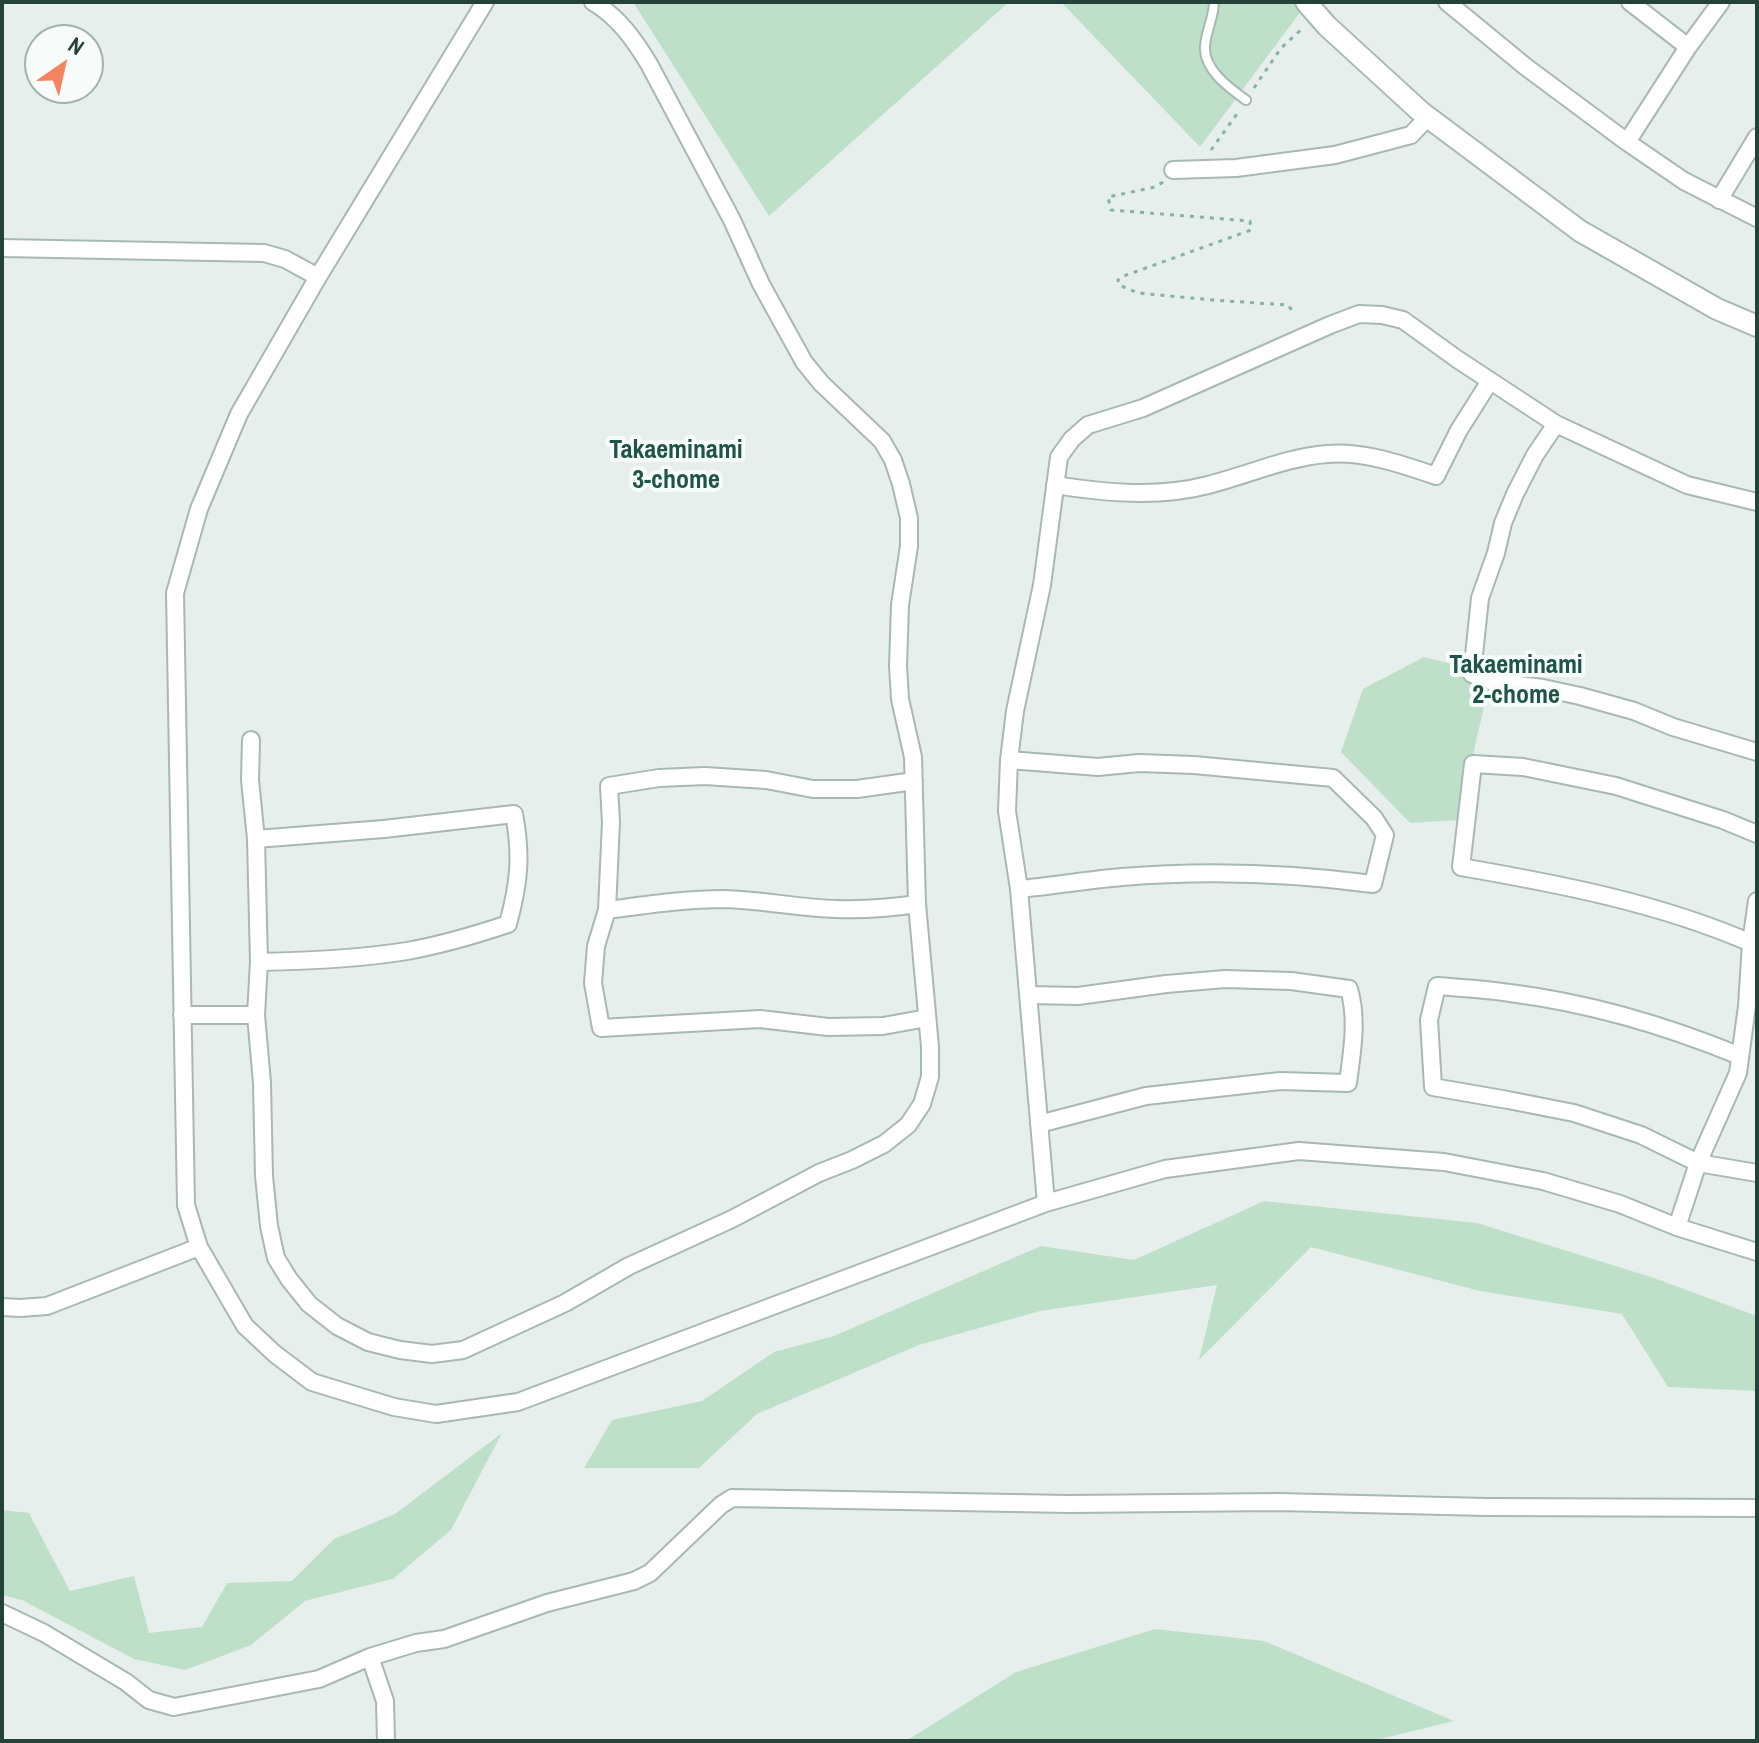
<!DOCTYPE html>
<style>
body{margin:0}
#map{position:relative;width:1759px;height:1743px;overflow:hidden;background:#e6efeb;font-family:"Archivo Narrow",sans-serif}
canvas{display:block}
.frame{position:absolute;inset:0;border:4px solid #24423a;pointer-events:none}
.north{position:absolute;left:24px;top:24px;width:80px;height:80px;box-sizing:border-box;background:#f7fbf9;border:2px solid #a3b1ad;border-radius:50%;rotate:34deg;font-size:22px;font-weight:700;line-height:32px;text-align:center;color:#24423a}
.north::after{content:'';display:block;margin:auto;width:28px;height:36px;background:#f4845f;clip-path:polygon(50% 0,100% 100%,50% 72%,0 100%)}
</style>
<div id="map">
<canvas width="1759" height="1743"></canvas>
<div class="frame"></div>
<div class="north">N</div>
</div>
<script>
const ctx = document.querySelector('canvas').getContext('2d');
ctx.lineJoin = 'round';
function fill(path, color) { ctx.fillStyle = color; ctx.fill(path, 'evenodd'); }
function stroke(path, color, width, dash) { ctx.strokeStyle = color; ctx.lineWidth = width; ctx.lineCap = dash ? 'butt' : 'round'; ctx.setLineDash(dash || []); ctx.stroke(path); }
function label(font, color, halo, rows, align = 'center') {
  ctx.font = font + ' "Archivo Narrow",sans-serif'; ctx.lineWidth = 8; ctx.setLineDash([]); ctx.textBaseline = 'middle'; ctx.strokeStyle = halo; ctx.fillStyle = color; for (const [text, x, y, turn = 0] of rows) {
    ctx.save(); ctx.translate(x, y); ctx.rotate((+turn || 0) * Math.PI / 180); ctx.textAlign = isNaN(turn) ? turn : align; if (halo) ctx.strokeText(text, 0, 0); ctx.fillText(text, 0, 0); ctx.restore();
  }
}
fill(new Path2D(`
 M633,2H1009L769,216Z
 M1061,2H1294L1301,11L1200,147Z
 M1424,657L1460,666L1486,698L1458,820L1410,823L1341,752L1363,689Z
 M1264,1201L1477,1223L1651,1277L1757,1316V1391L1668,1387L1622,1314L1480,1291L1311,1247L1199,1360L1217,1285L1040,1311L919,1345L757,1414L699,1468H584L612,1420L702,1401L774,1352L834,1336L1041,1246L1134,1260Z
 M502,1433L451,1530L393,1579L305,1601L251,1645L185,1670L134,1659L22,1600L2,1595V1510L29,1513L70,1591L134,1576L149,1633L202,1627L227,1583L292,1581L334,1539L395,1514Z
 M1155,1629L1264,1641L1454,1721L1372,1741H906L1016,1672Z`), '#bfe0c8');
const service = new Path2D(`
 M1214,2C1214,17 1206,31 1205,46C1203,69 1229,88 1246,100`);
const minor = new Path2D(`
 M485,2L318,277L239,414L199,509L175,593L186,1205L199,1247L245,1326L275,1354L312,1382L394,1407L436,1414L518,1402L1046,1203L1165,1169L1299,1151L1444,1162L1543,1181L1620,1204L1677,1227L1757,1252
 M1447,2L1526,67L1627,142L1684,181L1757,218
 M1630,2L1688,47
 M1627,142L1688,47L1721,2
 M1173,170L1236,168L1335,155L1411,135L1428,117
 M1719,200L1757,137
 M2,248L264,253L285,259L318,277
 M1556,424L1535,455L1515,494L1503,523L1496,553L1480,598L1472,674L1493,682L1543,688L1580,696L1634,711L1673,727L1757,752
 M1055,485C1105,493 1159,498 1208,485C1248,475 1287,457 1327,454C1364,451 1401,464 1436,476L1459,430L1490,381
 M251,740L250,780L256,839L259,962L256,1015L262,1083L264,1176L269,1226L276,1258L289,1279L309,1304L337,1326L368,1342L400,1350L432,1354L463,1350L565,1303L629,1266L732,1219L819,1173L852,1160L884,1144L908,1125L922,1104L930,1077V1047L917,904L913,757L900,699L898,666L900,605L909,546V518L901,484L893,460L882,441L821,383L804,362L761,284L732,220L649,64C634,39 618,17 593,2
 M1009,760L1098,767L1139,763L1194,765L1333,778L1374,818L1385,835L1373,884C1290,873 1206,870 1122,877C1087,880 1053,886 1019,889
 M914,781L857,789H813L766,780L705,776L659,778L609,786L611,822L607,910L596,946L593,983L601,1028L760,1019L828,1027L883,1026L927,1018
 M256,839L384,829L514,814C522,856 519,883 508,924C475,935 441,945 407,951C358,959 308,961 259,962
 M607,910C646,905 685,899 724,899C762,900 799,908 836,909C864,910 890,908 917,904
 M1751,943C1659,903 1559,884 1461,867L1473,764L1523,767L1616,786L1723,820L1757,834
 M1028,995L1078,996L1166,984L1225,979L1291,981L1349,989C1358,1019 1352,1052 1348,1083L1280,1081L1146,1096L1039,1124
 M182,1015H256
 M1740,1056C1667,1026 1589,1003 1510,993C1486,989 1461,988 1437,986L1429,1020L1433,1087L1508,1100L1574,1113L1641,1135L1698,1163L1757,1173
 M1046,1203L1019,889L1007,811L1009,760L1015,711L1042,585L1059,457L1072,439L1088,425L1143,408L1330,325L1359,314L1382,315L1403,320L1457,359L1556,424L1687,485L1757,502
 M1677,1227L1698,1163L1738,1073L1747,1006L1751,943L1757,901
 M2,1307L20,1308L47,1306L199,1247
 M2,1613L44,1633L126,1682L149,1700L174,1707L319,1679L370,1657L416,1643L444,1639L547,1603L634,1581L650,1573L721,1505L732,1498L1069,1504L1278,1502L1486,1507L1757,1508
 M370,1657L385,1701L386,1741`);
const tertiary = new Path2D(`
 M1306,2L1327,26L1421,112L1580,231L1717,309L1757,326`);
stroke(service, '#a8b8b2', 12);
stroke(minor, '#a8b8b2', 20);
stroke(tertiary, '#a8b8b2', 24);
stroke(new Path2D(`
 M1254,88L1281,48L1302,29
 M1211,150L1239,111
 M1163,182L1155,187L1108,197L1111,210L1250,221L1251,230L1121,277L1118,280L1119,285L1138,293L1213,300L1288,305L1294,313`), '#86b3a5', 3, [4, 6]);
stroke(service, '#fff', 8);
stroke(minor, '#fff', 16);
stroke(tertiary, '#fff', 20);
label('bold 26px', '#1f5548', '#f7fbf9', [
 ["Takaeminami",676,451],
 ["3-chome",676,481],
 ["Takaeminami",1516,666],
 ["2-chome",1516,696]
]);
</script>
